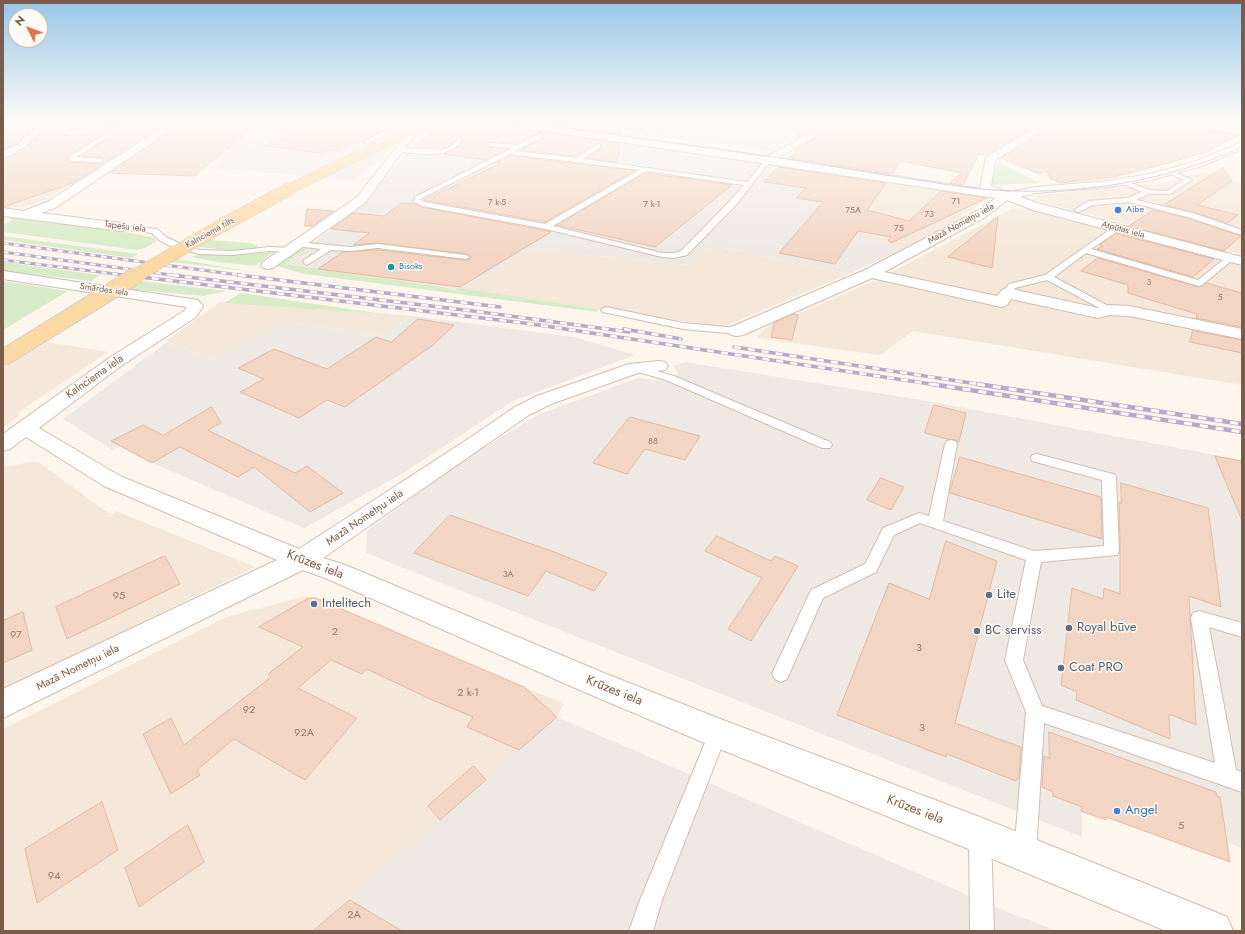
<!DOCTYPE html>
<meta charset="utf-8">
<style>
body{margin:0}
#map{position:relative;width:1245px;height:934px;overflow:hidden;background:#fdf6ec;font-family:Jost,sans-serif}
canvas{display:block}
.frame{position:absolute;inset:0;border:4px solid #7a5c4d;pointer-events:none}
.north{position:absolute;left:8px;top:8px;width:40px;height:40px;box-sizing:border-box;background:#fffaf3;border:1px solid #cabbb1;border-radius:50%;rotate:312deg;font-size:11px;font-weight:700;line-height:16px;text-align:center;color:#7a5c4d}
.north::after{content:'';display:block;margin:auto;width:14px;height:18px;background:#e76f51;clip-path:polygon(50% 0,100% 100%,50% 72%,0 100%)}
</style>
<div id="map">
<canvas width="1245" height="934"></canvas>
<div class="frame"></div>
<div class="north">N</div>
</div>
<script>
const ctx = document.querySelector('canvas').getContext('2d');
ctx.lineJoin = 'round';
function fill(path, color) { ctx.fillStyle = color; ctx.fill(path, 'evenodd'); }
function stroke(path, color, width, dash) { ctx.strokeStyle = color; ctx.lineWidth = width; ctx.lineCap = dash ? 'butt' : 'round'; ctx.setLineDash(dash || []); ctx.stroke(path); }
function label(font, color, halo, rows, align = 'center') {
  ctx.font = font + ' Jost,sans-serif'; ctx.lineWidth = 3; ctx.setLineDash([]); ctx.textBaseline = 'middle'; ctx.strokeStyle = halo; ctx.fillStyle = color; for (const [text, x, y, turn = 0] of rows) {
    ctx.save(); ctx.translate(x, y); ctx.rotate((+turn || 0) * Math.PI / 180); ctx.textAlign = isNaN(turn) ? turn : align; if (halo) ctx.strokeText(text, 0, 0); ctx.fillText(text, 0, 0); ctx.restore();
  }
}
fill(new Path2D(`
 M187,123H497L520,127L463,157L406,152L397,143H360L282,133L251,146L223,161L124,166Z
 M605,123H646L635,132L598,127Z
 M1203,172L1242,183V254L1041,202L1034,199L1035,196L1041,195L1142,184L1151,186Z
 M3,176L76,181L44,201L26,206L3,208Z
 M851,176L969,193L990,198L933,234L900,250L868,238L807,224Z
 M1013,208L1033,209L1242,266V385L913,331L880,355L757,338L765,328L879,279Z
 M715,246L849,274L723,327L464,290L529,249L686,265Z
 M220,302L401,315L413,316L378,336L287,322L211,360L166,341Z
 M47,342L108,352L17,413L20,415L3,427V368Z
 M37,461L105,511L113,514L116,511L255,567L3,690V467Z
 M307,596L309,598H316L564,704L557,717L313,931H3V729L226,617Z`), '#f5e8da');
fill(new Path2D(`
 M520,127L851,176L808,224L868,238L900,250L849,274L716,246L686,265L529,249L464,290L285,264L308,248H305L345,220L366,203L406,152L463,157Z
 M282,133L360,143H397L384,157L354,181L231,169L208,168L251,146Z
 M413,316L574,337L635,355L513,401L405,472L304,528L152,463L120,446L113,450L63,419L166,343H170L211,360L287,322L378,336Z
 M685,362L933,402L1242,460V848L1227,842L1230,862L1106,817V820L1082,811V837L366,553L367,531L465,459L540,414L638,378L661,381L678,375L674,366Z
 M557,717L1007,912L1058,931H313Z`), '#efe9e4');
fill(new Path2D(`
 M669,123H766L809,131L771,152L656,136Z`), '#f3e8fa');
fill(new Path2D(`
 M997,162L1040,183L991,185Z
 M15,217L116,229L120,231L152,237L157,241L145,248L137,250L3,232V225L12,221L7,220Z
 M3,236L138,254L132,258L3,240Z
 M210,240L250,243L258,246L256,249L237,251L198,247Z
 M301,247L308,248L285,264L442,287L455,290L458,288L598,309L597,312L305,274L276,266Z
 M274,252L255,266L218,262L191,257L202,254L232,256Z
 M177,259L247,271L171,262Z
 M3,262L100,275L91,281L3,271Z
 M3,281L68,291L3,330Z
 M140,281L227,291L203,296L126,289Z
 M241,293L376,313L401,315L224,303Z`), '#d8ecc9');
const building = new Path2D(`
 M18,123H37L19,141L3,150V130L11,124Z
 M50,123H66L60,132L62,134L71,136L105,133L67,158L71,162L100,164L104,160L102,158L81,156L131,123H167L73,183L3,207V160L27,147Z
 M74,123H121L116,127L71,130Z
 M182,123H258L194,176L109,173Z
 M347,123L389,128L338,151L329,150L321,153L264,146L311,128L333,129Z
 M440,123H485L616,143L615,144L620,145L617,162L587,158L601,148L602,145L599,143L576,156L520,150L543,138L544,136L541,133L517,143L488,142V145L490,147L507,149L485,160L444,154L456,148L463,142V140L459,138L447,147L441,148L415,147Z
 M800,123H824L799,137Z
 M840,123H1042L986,155L979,154L963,185L950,183L961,173L901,161L892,174L789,158L798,148Z
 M1057,123H1182L1187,127L1238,136L1209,151L1172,162L1114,177L1060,183L1051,179L1046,171L1039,174L1001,158Z
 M605,124L623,126L621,134L593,130Z
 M510,156L632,170L634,171L545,222L424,200L501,163L497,162Z
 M779,167L886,183L867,210L909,221L941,191L987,198L891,243L888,240L891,237L858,231L835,264L779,253L823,202L796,198L806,188L764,182Z
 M1223,168L1232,181L1197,205L1238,215L1227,223L1193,212L1164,205Z
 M646,173L732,185L655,247L557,225Z
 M402,203L415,204L422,207L551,232L460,287L318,269L343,252L378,250L466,260L471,258L466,254L378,243L353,245L370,233L331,229L354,213L384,216Z
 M307,209L334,211L312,226H305Z
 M1156,210L1187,218L1241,236L1224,251L1129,226L1152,211Z
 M998,217L992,268L948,257Z
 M1117,234L1214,259L1193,277L1097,249L1103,246L1100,245Z
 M1098,258L1199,287L1206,283L1242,293V327L1196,318L1197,314L1128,293V285L1081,271Z
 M793,314L798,315L792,340L771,337L774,323Z
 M418,319L454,325L433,345L345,407L327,400L299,418L240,392L264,379L238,368L274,349L327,369L376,337L391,342Z
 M1193,331L1242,340V353L1190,342Z
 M934,405L966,413L959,442L955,440L947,439L925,433Z
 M212,407L221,423L208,430L295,473L307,466L343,493L310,512L254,467L238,477L180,447L152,463L111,441L143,425L163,435Z
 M630,417L700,436L685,460L645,449L627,474L593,463Z
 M1215,456L1242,461V520Z
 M960,457L1101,497L1102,539L950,493Z
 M881,478L904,487L891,510L867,500Z
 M1121,483L1208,508L1221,607L1189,596L1196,725L1169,714L1170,739L1076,700L1077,692L1061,685L1072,588L1103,599L1104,588L1120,594V545L1119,502L1121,503Z
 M450,515L557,553L607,573L594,591L546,571L528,596L414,553Z
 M717,536L771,561L775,556L798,566L751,641L728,629L762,578L705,551Z
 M946,541L997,561L955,723L1021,747L1019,779L1017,778L1016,781L947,754L946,757L837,715L889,583L929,599Z
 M165,556L180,584L67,639L56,607Z
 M309,598H316L524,687L557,717L519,750L467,727L473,717L430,699L367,669L362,674L331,660L298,688L357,718L305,780L234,739L197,770L200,775L171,794L143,734L171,718L184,745L271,677L268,674L303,647L259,627Z
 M23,612L32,650L3,663V621Z
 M1049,732L1216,792L1217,796L1220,797L1230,862L1106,817V820L1081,811L1082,807L1053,796V792L1042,787L1044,756L1049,758Z
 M474,766L486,780L440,820L428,806Z
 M102,802L118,850L37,903L25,849Z
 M188,825L204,862L139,907L125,868Z
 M350,900L402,931H313Z`);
fill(building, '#f3d5c3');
stroke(building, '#e6bba3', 1);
const service = new Path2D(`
 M68,123L73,124L68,131H71L117,128L124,123H130L76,157L102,159L103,160L100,162L71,161L68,158L111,131L71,135L62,133L61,132Z
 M403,123H410L368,143L363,142Z
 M540,134L543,136L542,137L515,151L576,158L598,144L600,145V147L583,159L747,182L766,159L771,160L735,206L687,255L674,258L662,257L546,229L422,206L413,201L417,196L512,148L491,146L489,145V143L517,145ZM510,154L632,169L639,170L545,224L424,202L421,200L422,198ZM646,171L744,185L729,202L681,251L674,253H662L553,226Z
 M459,139L462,141C445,160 422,153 399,152L396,150L399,148L441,150L448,148Z
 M1169,171H1173L1192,180L1170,194H1149L1136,200L1193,213L1242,230V235L1187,217L1129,202L1093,205L1078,212L1074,210L1088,201L1128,198L1142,192L1121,183V181H1125L1149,190L1167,191L1184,180L1169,173Z
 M118,225L157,229L166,237L181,244L200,250L233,251L269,247L290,248L294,250L290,252L269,251L233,255L200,254L175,248L160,241L152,233L121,229H118Z
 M1115,226H1118L1122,228L1091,249L1198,280L1228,256H1231L1235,258L1202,285L1199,286L1086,253L1054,277L1112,308L1114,310L1112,312L1109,313L1047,280L1015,288L1010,295L1007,296L1002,293L1009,284L1045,275Z
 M296,242L350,247L378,244L466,255L470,257L466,259L378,248L350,251L331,250L307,265L303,262L304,260L321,249L296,246Z
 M606,307L683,323L737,328L742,331L737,334L683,329L603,312L601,310L603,308Z
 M635,365L674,376L830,442L832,445L830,448H822L666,380L631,370L630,368Z
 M951,440L955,441L957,444L943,521L1034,551L1104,546L1102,480L1032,461L1031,458L1032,455L1037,454L1109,473L1114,474L1116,477L1119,551L1117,555L1041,562L1023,660L1042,706L1215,763L1191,618L1193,613L1199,611L1242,623V637L1209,627L1236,770L1242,772V792L1044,723L1036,853L1033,861L1025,864L1017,861L1014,853L1026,712L1005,660L1026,560L920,523L894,535L876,572L823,598L787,679L781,682L775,679L772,674L811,590L865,564L883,528L919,513L929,516L945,444L947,441Z
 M718,724L725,727L727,733L662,900L653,931H629L640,900L709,733L711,727Z
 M980,826L988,829L991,837L994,931H970L969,837L972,829Z`);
const minor = new Path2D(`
 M39,123H49L26,146L3,159V152L20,142Z
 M170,123H181L55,208L41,213L121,223L126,224L127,227L126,230L121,231L3,216V208L24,211L47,202Z
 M421,123H432L418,132L411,140L365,203L273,268L268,269L263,268L261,265L263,262L357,197L405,136L412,128Z
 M508,123H533L629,137L650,123H660L640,139L766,157L828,123H839L778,158L980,189L986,157L1045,123H1056L995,160L991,186L1007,192L1036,187L1108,181L1150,174L1194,162L1242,142V149L1202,166L1151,180L1108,187L1036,193L1020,197L1041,204L1242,257V265L1033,210L1007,200L987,216L884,272L997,296L1002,290L1007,288L1098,308L1109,305L1129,306L1242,329V339L1129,316L1109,315L1098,318L1011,299L1007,305L1001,307L872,278L743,335L737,336L731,335L729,331L731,327L865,270L979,210L996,198L512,126Z
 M1183,123H1205L1242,129V135L1187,126Z
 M3,271L198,300L203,306L196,317L121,366L39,428L120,476L299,549L474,435L515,407L537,396L629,364L659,361L665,362L668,366L665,370L638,373L551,404L529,415L323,558L343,564L604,673L723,720L980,817L1213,911L1227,917L1233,931H1166L976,852L707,744L582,691L325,578L303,570L3,718V689L277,560L104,486L26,437L10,449L3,451V434L109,358L184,311L187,307L3,279Z`);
stroke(service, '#d1beb0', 2);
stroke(minor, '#d1beb0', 2);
fill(service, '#fff');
fill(minor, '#fff');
stroke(new Path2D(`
 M528,123C612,135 697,145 781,158C824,165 867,172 910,179C934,182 958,187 982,189C1068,197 1164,183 1242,147
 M3,150L18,144L41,123`), '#b9a8c9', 1);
const railFar2 = new Path2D(`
 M3,243L246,276
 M3,252L179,276
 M3,260L132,276`);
const railFar1 = new Path2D(`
 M124,275L532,324L937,385
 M171,275L473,311L629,332
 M238,275L500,307
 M624,329L681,339
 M734,347L984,385`);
const rail = new Path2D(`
 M931,384L1242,432
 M977,384L1242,424`);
stroke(railFar2, '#b9a8c9', 3);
stroke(railFar1, '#b9a8c9', 3.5);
stroke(rail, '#b9a8c9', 4.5);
stroke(railFar2, '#fffaf3', 2, [5.5]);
stroke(railFar1, '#fffaf3', 2.5, [7]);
stroke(rail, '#fffaf3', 3, [8]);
const primaryBridgeFar2 = new Path2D(`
 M287,190L426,123`);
const primaryBridgeFar1 = new Path2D(`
 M135,276L221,226L289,189`);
const primaryBridge = new Path2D(`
 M3,358L137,275`);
stroke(primaryBridgeFar2, '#dad1cd', 11, []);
stroke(primaryBridgeFar1, '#dad1cd', 14, []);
stroke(primaryBridge, '#dad1cd', 18, []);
stroke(primaryBridgeFar2, '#fbd9a5', 10);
stroke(primaryBridgeFar1, '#fbd9a5', 13);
stroke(primaryBridge, '#fbd9a5', 16);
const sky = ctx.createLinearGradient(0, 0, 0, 254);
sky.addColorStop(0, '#97c7e8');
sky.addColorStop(0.48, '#fefbf6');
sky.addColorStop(1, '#fefbf600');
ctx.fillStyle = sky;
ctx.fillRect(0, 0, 1245, 254);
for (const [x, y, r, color] of [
 [1118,210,4,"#3f7fe0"],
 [391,267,4,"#0f9aa8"],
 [989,595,4,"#5c6f8a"],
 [314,604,4,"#5c6f8a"],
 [1069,628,4,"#5c6f8a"],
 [977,631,4,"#5c6f8a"],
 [1061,668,4,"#5c6f8a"],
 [1117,811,4,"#3f7fe0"]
]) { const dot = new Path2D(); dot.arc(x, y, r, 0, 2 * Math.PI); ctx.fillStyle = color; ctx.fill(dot); stroke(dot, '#fffaf3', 1.5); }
label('9px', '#987a6a', null, [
 ["71",956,202],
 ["7 k-5",497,203],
 ["7 k-1",652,205],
 ["75A",853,211],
 ["73",929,215],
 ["75",899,229],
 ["3",1149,283],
 ["5",1220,298],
 ["88",653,442],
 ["3A",508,575]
]);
label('9px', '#366cbe', '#fffaf3', [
 ["Aibe",1126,210]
], 'left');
label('9px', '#7a5c4d', '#fffaf3', [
 ["Mazā Nometņu iela",961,224,-29],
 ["Tapešu iela",125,227,7],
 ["Atpūtas iela",1123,230,15],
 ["Kalnciema tilts",210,233,-29],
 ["Smārdes iela",104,290,8]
]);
label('9px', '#0d838f', '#fffaf3', [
 ["Bisoks",399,267]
], 'left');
label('11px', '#7a5c4d', '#fffaf3', [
 ["Kalnciema iela",95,377,-35],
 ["Mazā Nometņu iela",365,518,-34],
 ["Mazā Nometņu iela",78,668,-26]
]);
label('11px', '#987a6a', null, [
 ["95",119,596],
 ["2",335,632],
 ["97",16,635],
 ["3",919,648],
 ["2 k-1",468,693],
 ["92",249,710],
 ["3",922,728],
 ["92A",304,733],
 ["5",1181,826],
 ["94",54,876],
 ["2A",354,915]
]);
label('13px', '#7a5c4d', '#fffaf3', [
 ["Krūzes iela",315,565,21],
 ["Krūzes iela",614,691,22],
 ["Krūzes iela",915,810,21]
]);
label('13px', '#4e5e75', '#fffaf3', [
 ["Lite",997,595],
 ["Intelitech",322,604],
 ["Royal būve",1077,628],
 ["BC serviss",985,631],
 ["Coat PRO",1069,668]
], 'left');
label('13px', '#366cbe', '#fffaf3', [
 ["Angel",1125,811]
], 'left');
</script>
